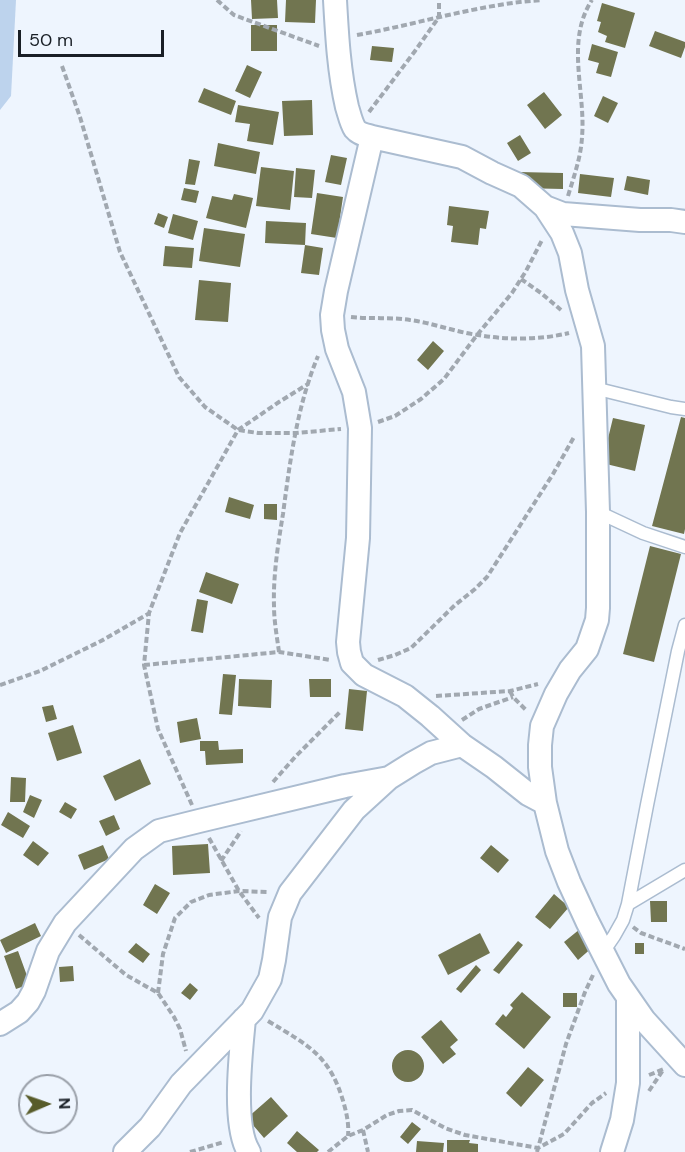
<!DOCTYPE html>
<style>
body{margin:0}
#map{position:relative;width:685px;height:1152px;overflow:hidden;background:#eef5fe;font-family:"DM Sans",sans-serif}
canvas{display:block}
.north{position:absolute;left:18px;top:1074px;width:60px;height:60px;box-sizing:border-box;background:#eef5fe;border:2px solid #999fa8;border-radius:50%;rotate:88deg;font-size:16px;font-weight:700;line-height:24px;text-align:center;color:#191f26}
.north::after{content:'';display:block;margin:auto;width:21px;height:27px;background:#585c2a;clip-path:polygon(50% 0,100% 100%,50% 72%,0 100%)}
.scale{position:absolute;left:18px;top:30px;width:146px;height:27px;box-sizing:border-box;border:3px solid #191f26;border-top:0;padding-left:8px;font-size:18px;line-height:21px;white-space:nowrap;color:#191f26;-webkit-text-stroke:4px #eef5fe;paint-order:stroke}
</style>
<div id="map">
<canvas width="685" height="1152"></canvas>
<div class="north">N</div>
<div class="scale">50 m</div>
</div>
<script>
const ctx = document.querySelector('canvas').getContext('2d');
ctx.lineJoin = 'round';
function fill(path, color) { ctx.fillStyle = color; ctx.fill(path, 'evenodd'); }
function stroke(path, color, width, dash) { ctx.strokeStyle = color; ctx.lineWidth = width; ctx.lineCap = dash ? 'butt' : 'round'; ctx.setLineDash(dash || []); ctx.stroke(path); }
fill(new Path2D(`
 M0,0H16L11,96L0,110Z`), '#bdd3ed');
fill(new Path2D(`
 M251,0H277L278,18L252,19Z
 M286,0H316L315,23L285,22Z
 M602,3L635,13L625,48L605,42L607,36L598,32L601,22L597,21Z
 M251,25H277V51H251Z
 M655,31L685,42V47L681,58L649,46Z
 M592,44L618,52L611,77L596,73L599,63L588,60Z
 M372,46L394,48L392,62L370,60Z
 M247,65L262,72L250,98L235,91Z
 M204,88L236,101L231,115L198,102Z
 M544,92L562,115L545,129L527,105Z
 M603,96L618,103L608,123L594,116Z
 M312,100L313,135L284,136L282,101Z
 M238,105L279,112L273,145L247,141L250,124L235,122Z
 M520,135L531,153L518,161L507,143Z
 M218,143L260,152L256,174L214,166Z
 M331,155L347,158L341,185L325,182Z
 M189,159L200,161L195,185L185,184Z
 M261,167L294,171L290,210L256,206Z
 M296,168L315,170L312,198L294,197Z
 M519,172L563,173V189L519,188Z
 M580,174L614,178L611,197L578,193Z
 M627,176L650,180L648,195L624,190Z
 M184,188L199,191L196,203L181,200Z
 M317,193L343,197L337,238L311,234Z
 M234,194L253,198L246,228L206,218L212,196L232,200Z
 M449,206L489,211L486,229L480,228L478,245L451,242L453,226L447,225Z
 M158,213L168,217L164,228L154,224Z
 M173,214L198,221L193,240L168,233Z
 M266,221L306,223L305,245L265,243Z
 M204,228L245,234L240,267L199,261Z
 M305,245L323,248L319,275L301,273Z
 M165,246L194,248L192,268L163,266Z
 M199,280L231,283L228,322L195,320Z
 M433,341L444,351L428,370L417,360Z
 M681,417L685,418V529L684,534L652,526Z
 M613,418L645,425L635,471L602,463Z
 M229,497L254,505L250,519L225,512Z
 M264,504H277V520L264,519Z
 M650,546L681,554L654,662L623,654Z
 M206,572L239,584L232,604L199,592Z
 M197,599L208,601L203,633L191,631Z
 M223,674L236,675L232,715L219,714Z
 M239,679L272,680L271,708L238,706Z
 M309,679H331V697H310Z
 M349,689L367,691L363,731L345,729Z
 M53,705L57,719L46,722L42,707Z
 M197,718L201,739L180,743L177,722Z
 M73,725L82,753L57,761L48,733Z
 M200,741H218L219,750L243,749V763L206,765L205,751H200Z
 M140,759L151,784L115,801L103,776Z
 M11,777L26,778L25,802H10Z
 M30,795L42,800L34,818L23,812Z
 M65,802L77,809L71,819L59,812Z
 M8,812L30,826L23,838L1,825Z
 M114,815L120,829L106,836L99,821Z
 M33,841L49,853L38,866L23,855Z
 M208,844L210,873L173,875L172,846Z
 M103,845L109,859L84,870L78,855Z
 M491,845L509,860L498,873L480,858Z
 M155,884L170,893L157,914L143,905Z
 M554,894L569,907L550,929L535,917Z
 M650,901H667V922H651Z
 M35,923L41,936L6,953L0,940Z
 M580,929L594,946L578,960L564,942Z
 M480,933L490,953L448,975L438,955Z
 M518,941L523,945L499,974L493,970Z
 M136,943L150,954L143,963L128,952Z
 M635,943H644V954H635Z
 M18,951L30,984L16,989L4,956Z
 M476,965L481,970L461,993L456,989Z
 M73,966L74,981L60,982L59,967Z
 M190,983L198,990L190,1000L181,993Z
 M522,992L551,1017L524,1049L495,1024L503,1014L506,1017L513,1008L510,1005Z
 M563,993H577V1007H563Z
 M441,1020L458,1040L450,1047L456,1054L443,1064L421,1037Z
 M392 1066a16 16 0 1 1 32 0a16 16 0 1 1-32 0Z
 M528,1067L544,1080L521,1107L506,1093Z
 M271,1097L288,1116L264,1138L247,1118Z
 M412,1122L421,1129L408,1144L400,1137Z
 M297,1131L319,1150L317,1152H297L287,1143Z
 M447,1140H470L469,1143L478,1144V1152H447Z
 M417,1141L444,1143L443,1152H416Z`), '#717550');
const service = new Path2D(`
 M594,388L671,407L685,409
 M598,512L643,533L685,547
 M628,904L647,805L678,651L685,625
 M603,952L614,936L623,920L628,904L685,870`);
const minor = new Path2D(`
 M335,0C337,36 339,72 347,107C349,113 351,123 355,129C359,134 366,135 372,137L462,157L492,173L521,186L545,207L562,233L570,253L577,290L593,346L598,512V608L597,620L587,649L570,670L556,694L542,726L540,745V767L545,803L557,851L569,882L587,921L619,984L644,1020L685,1065
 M372,137L336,291L332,315L333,330L337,349L354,392L360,428L358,538L348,642L349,652L352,663L364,675L405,696L430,716L462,745L494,767L528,794L545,803
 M545,207L563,214L576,215L640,220H671L685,222
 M244,1019C241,1051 232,1126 249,1152
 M0,1024L19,1012L28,1002L34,991L48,951L65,923L134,849L159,831L199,821L345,786L389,778
 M125,1152L150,1127L181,1084L252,1011L270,979L274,960L280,917L290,893L354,810L389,778L413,763L431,753L462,745
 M612,1152L622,1120L628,1083V997`);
stroke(service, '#abbcd0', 15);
stroke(minor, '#abbcd0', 26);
stroke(new Path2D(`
 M217,0L234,15L319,46
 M357,35C419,24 479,4 542,0
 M62,66L80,117L120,252L179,377L205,407L238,430L258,433H296L341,429
 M369,112L415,51L439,17V0
 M568,196C574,176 581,157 582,137C586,92 565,41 592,0
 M521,279L541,293L561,310
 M351,317C370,319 391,317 410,320C433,323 455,332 478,335C507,340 540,340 569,333
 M378,422L395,416L421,399L444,379L477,335L512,293L526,271L542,240
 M279,652C277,637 274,621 274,606C273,576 278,544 283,514C290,461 297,406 318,356
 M378,660L395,655L411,648L455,605L475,589L487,577L553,474L574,437
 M144,665L279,652L331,660
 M0,685L40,671L101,641L148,614
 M510,691L513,697L527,711
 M436,696L510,691L538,684
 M462,720L479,709L513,697
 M273,782L296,756L341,711
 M192,805L158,729L144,665L149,613L180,533L238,430L279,402L308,384
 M209,838L239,891L259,918
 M221,861L241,831
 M633,927L641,933L685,949
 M79,935L126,975L158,993L174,1017L180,1029L186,1051
 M158,993L163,954L175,918L191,902L209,895L239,891L268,892
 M268,1021C309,1046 330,1055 344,1104C347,1115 349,1125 348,1136
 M649,1075L664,1069
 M649,1091L663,1070
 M363,1130L368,1152
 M190,1152L224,1142
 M328,1152L348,1136L363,1130L387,1115L399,1111L412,1110L445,1128L465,1135L538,1148L564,1134L592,1103L606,1093
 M537,1152L566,1044L585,992L593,975`), '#a1a8b0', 4, [6, 3]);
stroke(service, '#fff', 12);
stroke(minor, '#fff', 22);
</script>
